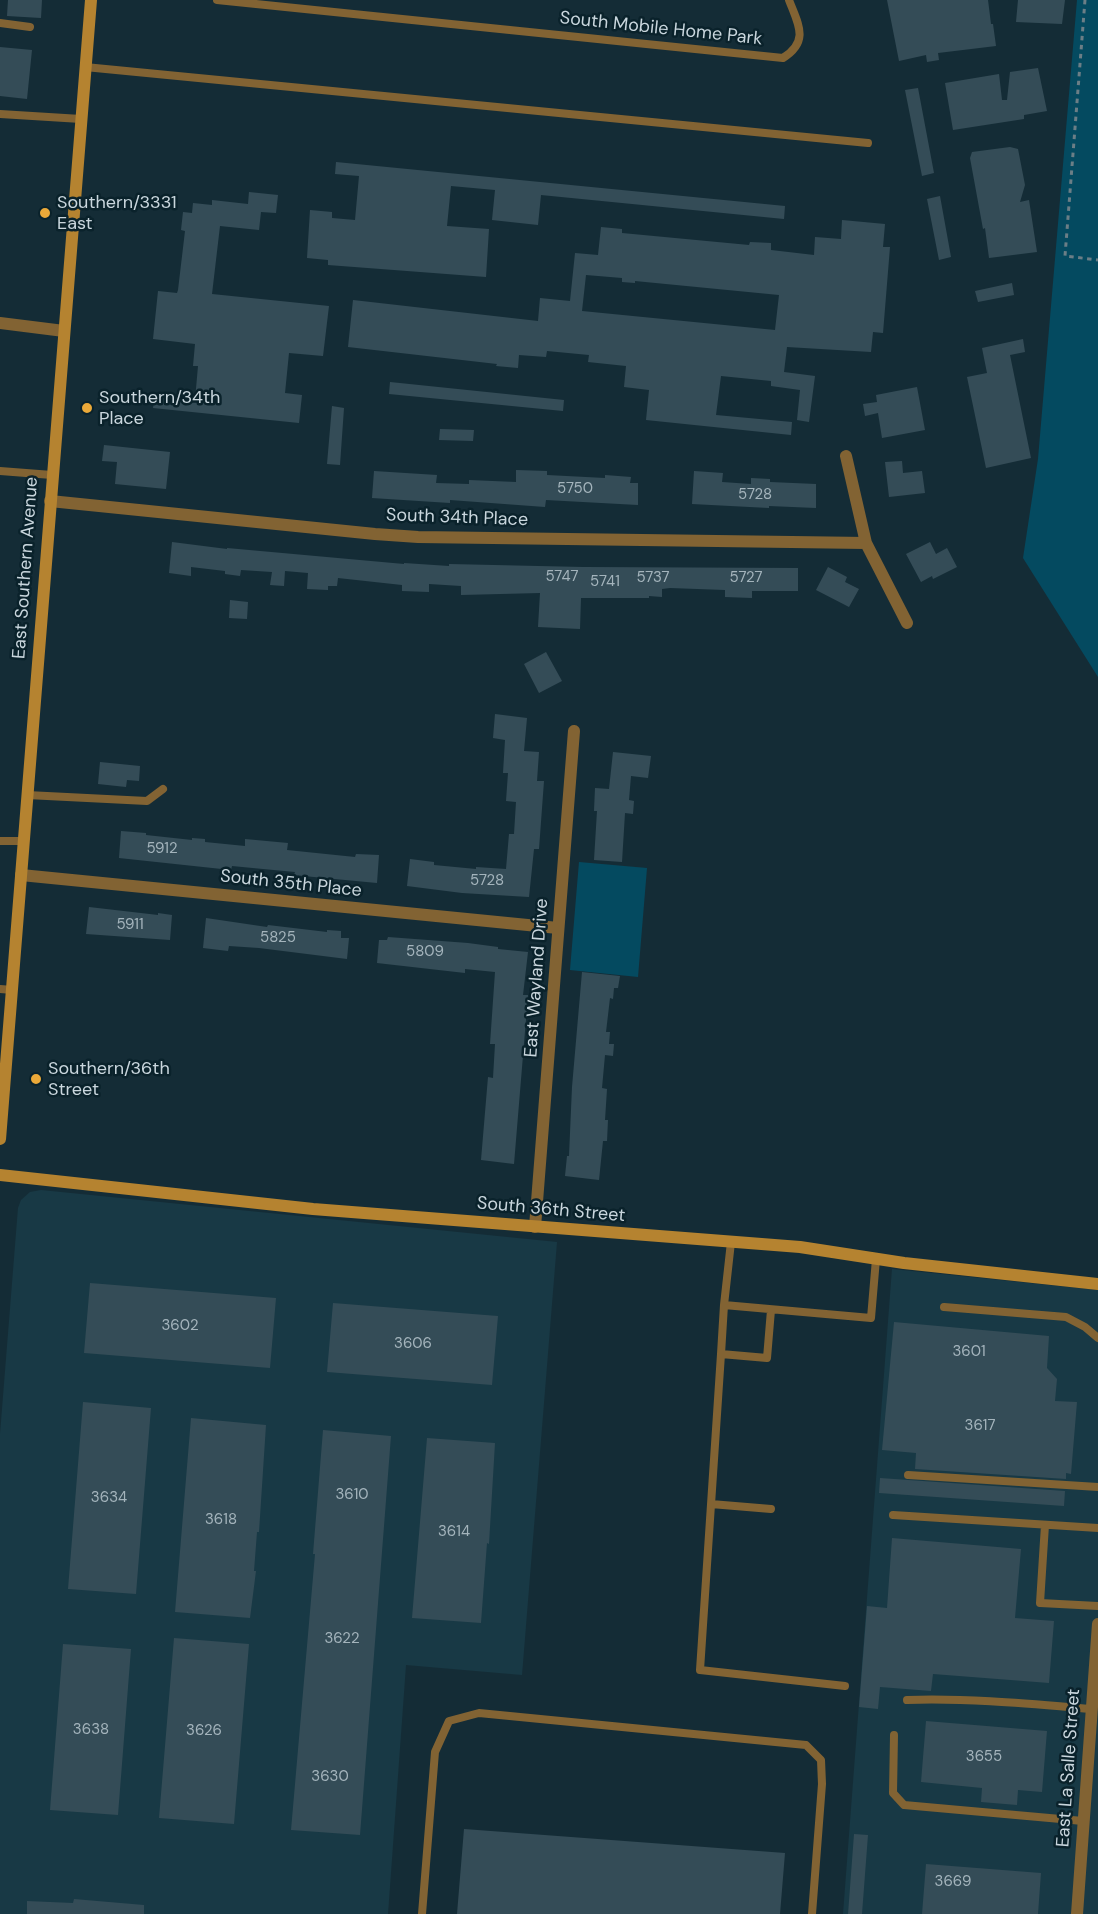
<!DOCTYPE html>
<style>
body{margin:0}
canvas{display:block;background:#142c36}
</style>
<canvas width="1098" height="1914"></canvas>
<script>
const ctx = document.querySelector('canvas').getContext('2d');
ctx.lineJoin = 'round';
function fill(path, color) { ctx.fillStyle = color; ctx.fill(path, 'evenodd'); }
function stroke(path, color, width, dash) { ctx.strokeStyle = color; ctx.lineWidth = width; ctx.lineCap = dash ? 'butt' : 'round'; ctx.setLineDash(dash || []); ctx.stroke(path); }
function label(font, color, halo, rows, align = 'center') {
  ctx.font = font + ' "DM Sans",sans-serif'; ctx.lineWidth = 5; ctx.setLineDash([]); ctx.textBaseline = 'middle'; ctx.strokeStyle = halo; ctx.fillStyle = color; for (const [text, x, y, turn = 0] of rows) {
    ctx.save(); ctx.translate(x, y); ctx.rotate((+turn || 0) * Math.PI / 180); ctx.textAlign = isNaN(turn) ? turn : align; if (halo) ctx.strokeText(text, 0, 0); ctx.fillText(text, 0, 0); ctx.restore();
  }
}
fill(new Path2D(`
 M41,1190L557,1242L522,1675L406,1665L388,1914H0V1434L18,1208L21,1200L30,1192Z
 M892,1269L1098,1290V1914H843Z`), '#183945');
fill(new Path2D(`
 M1077,0H1098V677L1023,558L1038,459Z
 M579,862L647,868L638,977L570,970Z`), '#044a60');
fill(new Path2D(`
 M8,0H42L41,18L7,16Z
 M887,0H988L991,24H993L996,46L938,53L939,60L927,62L926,55L899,61Z
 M1018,0H1065L1062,24L1016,22Z
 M0,47L32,50L27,99L0,96Z
 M1038,68L1047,111L1024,115V119L953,130L945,83L999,74L1002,100H1007L1010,72Z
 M918,88L934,173L922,176L905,90Z
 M1010,147L1018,149L1025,185L1020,202L1029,200L1037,252L989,258L985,228L983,229L970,158L972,152Z
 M336,162L785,206L784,219L541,195L538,225L492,220L495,190L451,186L447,226L489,229L486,277L328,265V260L307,258L310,210L332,212V218L355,220L359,176L335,174Z
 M249,192L278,195L276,213L261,212L259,230L220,226L212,294L329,306L323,356L289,353L285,393L302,395L299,423L153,408L155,396L195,400L198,366H193L195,344L153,339L158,291L177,293L178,290L185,231L181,230L183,212L192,213L193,203L212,205V200L248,204Z
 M940,196L951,257L939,260L927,199Z
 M842,220L885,224L883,247H890L883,333L873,332L871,352L787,347L784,372L815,376L809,422L797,420L800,390L771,386V381L721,376L716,415L792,422L791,435L646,420L649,390L624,387L626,366L588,362L589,355L547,351L546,357L519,355L518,368L496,366L497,364L348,347L353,300L538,321L540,298L570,301L575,253L598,255L601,227L622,229V233L749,245L750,242L771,243V250L814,255L815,237L841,239ZM586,275L622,278V282L635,283V281L779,295L775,330L582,311Z
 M1012,283L1014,295L978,302L975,291Z
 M1023,339L1025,352L1010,355L1031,458L986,468L967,377L987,373L982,348Z
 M390,382L564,400L563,411L389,394Z
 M917,387L925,430L882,438L878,413L865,416L863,404L877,402L876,395Z
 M332,406L344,408L340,465L327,464Z
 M440,429L474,430L473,441L439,440Z
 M104,445L170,452L166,489L115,484L117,462L102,461Z
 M902,461L903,473L922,471L925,493L889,497L885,462Z
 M516,470L547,471V475L605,478V475L631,477L630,483H638V505L546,500L545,507L450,500V503L372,498L374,471L437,475L436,483L469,484V480L516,482Z
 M694,471L723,473L722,482L751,484V478L770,479V482L816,484V508L769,506V508L692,504Z
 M172,542L227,549V548L404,564V563L449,566V564L583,567L798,568V591H752V598L725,597V590L670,588L662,589V597L649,596V598H581L580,629L538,627L540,593L461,595V586L429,584V592L402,591V585L338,578L337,586H328V590L307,589L308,573L285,571L284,586L270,585L272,572L241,570L240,576L225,574V571L191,567V576L169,573Z
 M930,542L936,554L947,548L957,567L933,579L932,576L921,582L906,554Z
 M828,567L847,577L845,582L859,589L849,607L816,590Z
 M230,600L248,602L247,619L229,618Z
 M546,652L562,681L539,693L524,664Z
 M495,714L527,718L524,751L539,752L537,781H544L539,849H534L529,897L462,893L407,886L410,859L434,862V865L476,869V867L506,869L509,834H514L516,802L506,801L508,773H503L505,740L493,738Z
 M613,752L651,756L648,778L631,776L629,800L634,801L633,814L625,813L622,862L594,860L597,811H594L595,788L609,789Z
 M100,762L140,766L139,781L127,780L126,787L98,784Z
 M121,831L146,833V835L192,840V838L205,839V842L245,846V839L288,843L287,850L355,857L356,854L379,855L377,883L324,878L294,875L295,872L263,869L232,866L231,870L119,858Z
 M89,907L158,915V913L172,915L170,940L86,934Z
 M206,918L267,927L268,925L327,932V930L341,931V938H349L347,959L259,948L229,946L228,951L203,948Z
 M388,937L468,943L498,947V949L528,952L523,995H528L514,1164L481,1160L488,1077L493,1078L495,1044H490L495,972L465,969V973L377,963L379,940H387Z
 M582,972L620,976L618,988H614L613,999L610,998L606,1032H610L609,1044H614L613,1056L605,1055L602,1088L607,1089L605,1120H608L607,1141H603L599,1180L565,1176L567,1156H569L572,1087Z
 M90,1283L276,1298L270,1368L84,1353Z
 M333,1303L498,1316L492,1385L327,1372Z
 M894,1322L1049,1336L1047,1368L1057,1379L1055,1401L1077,1402L1071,1474L1066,1473V1479L915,1469L916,1453L882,1450Z
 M83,1402L151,1408L136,1594L68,1589Z
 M191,1418L266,1425L259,1532H257L254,1571H256L250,1618L175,1612Z
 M323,1430L391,1436L360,1835L291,1830L315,1554H313Z
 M427,1438L495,1443L489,1544L487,1543L481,1623L412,1618Z
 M880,1478L1065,1491L1064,1506L879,1493Z
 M892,1538L1021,1549L1015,1618L1054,1621L1049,1683L933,1674L931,1691L880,1687L878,1709L859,1707L867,1606L887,1608Z
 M174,1638L249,1644L234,1824L159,1818Z
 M63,1644L131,1649L118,1815L50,1810Z
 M926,1721L1047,1731L1042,1792L1018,1790L1017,1805L981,1802L982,1788L921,1782Z
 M464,1829L785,1853L780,1914H457Z
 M854,1834L868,1835L862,1914H848Z
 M926,1864L1041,1873L1038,1914H922Z
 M74,1899L144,1905V1914H27V1901L73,1903Z`), '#344c57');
stroke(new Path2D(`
 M1085,0L1065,256L1098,260`), '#6b7e86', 3, [4.5, 4.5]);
stroke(new Path2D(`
 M217,0L783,58C810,41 798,24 789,0
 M0,23L30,27
 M85,67L868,143
 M0,114L81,119
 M0,471L52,475
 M27,795L147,801L163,789
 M0,841H23
 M0,989L13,990
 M731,1242L724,1305L871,1318L876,1259
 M724,1305L721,1354L767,1358L771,1310
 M944,1307L1066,1317L1085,1327L1098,1338
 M721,1354L700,1670L845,1686
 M908,1475L1098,1487
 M711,1504L771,1509
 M893,1515L1098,1528
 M1045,1525L1040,1603L1098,1606
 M907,1700C969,1698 1031,1704 1092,1709
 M894,1735L893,1793L904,1805L1083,1821
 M422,1914L435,1752L449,1721L479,1713L806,1745L821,1760L822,1784L812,1914`), '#826333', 8);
stroke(new Path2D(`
 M0,323L64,331
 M846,456L866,543L907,623
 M50,501L375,534L418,537L866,543
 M21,875L558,928
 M535,1227L574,731
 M1077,1914L1098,1624`), '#826333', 12);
stroke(new Path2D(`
 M0,1139L91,0
 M0,1175L313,1209L800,1247L904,1263L1098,1284`), '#b58330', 12);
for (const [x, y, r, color] of [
 [45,213,6,"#eba939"],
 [87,408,6,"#eba939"],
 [36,1079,6,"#eba939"]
]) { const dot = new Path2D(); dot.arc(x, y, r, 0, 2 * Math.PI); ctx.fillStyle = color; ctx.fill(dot); stroke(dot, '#0a222b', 2); }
label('15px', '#a4b4bc', null, [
 ["5750",575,489],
 ["5728",755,495],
 ["5747",562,577],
 ["5737",653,578],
 ["5727",746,578],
 ["5741",605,582],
 ["5912",162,849],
 ["5728",487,881],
 ["5911",130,925],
 ["5825",278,938],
 ["5809",425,952],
 ["3602",180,1326],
 ["3606",413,1344],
 ["3601",969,1352],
 ["3617",980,1426],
 ["3610",352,1495],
 ["3634",109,1498],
 ["3618",221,1520],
 ["3614",454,1532],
 ["3622",342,1639],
 ["3638",91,1730],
 ["3626",204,1731],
 ["3655",984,1757],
 ["3630",330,1777],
 ["3669",953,1882]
]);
label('18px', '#c9d6dd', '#0a222b', [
 ["South Mobile Home Park",661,29,6],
 ["South 34th Place",457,518,2],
 ["East Southern Avenue",26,568,-86],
 ["South 35th Place",291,884,6],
 ["East Wayland Drive",537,978,-86],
 ["South 36th Street",551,1210,5],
 ["East La Salle Street",1069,1768,-86]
]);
label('18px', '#c9d6dd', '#0a222b', [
 ["Southern/3331",57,203],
 ["East",57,224],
 ["Southern/34th",99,398],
 ["Place",99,419],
 ["Southern/36th",48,1069],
 ["Street",48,1090]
], 'left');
</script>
